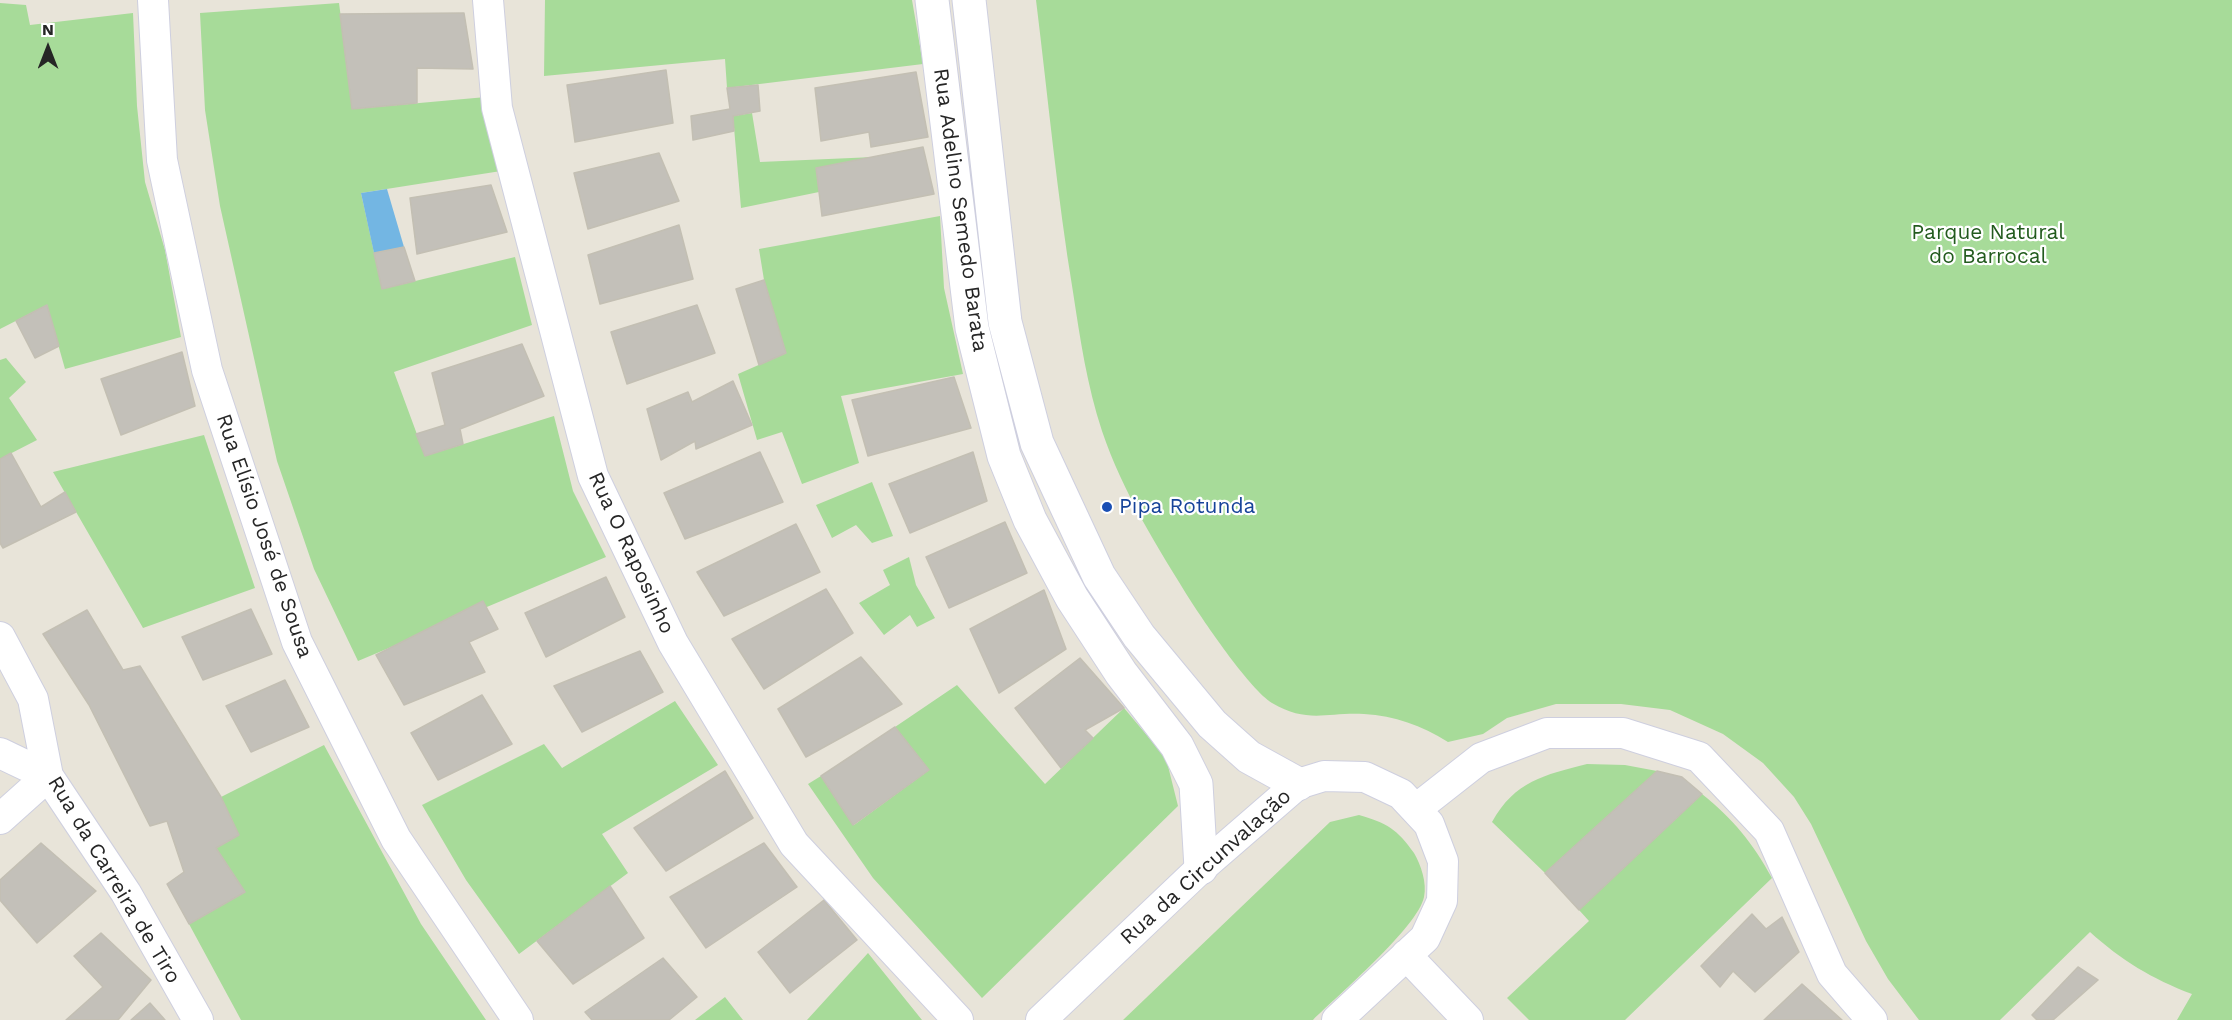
<!DOCTYPE html>
<meta charset="utf-8">
<style>
body{margin:0}
#map{position:relative;width:2232px;height:1020px;overflow:hidden;background:#e8e4d9;font-family:"Work Sans",sans-serif}
canvas{display:block}
.north{position:absolute;left:18px;top:18px;width:60px;height:60px;-webkit-text-stroke:4px #fff;paint-order:stroke;rotate:0deg;font-size:16px;font-weight:700;line-height:24px;text-align:center;color:#262626}
.north::after{content:'';display:block;margin:auto;width:21px;height:27px;background:#262626;clip-path:polygon(50% 0,100% 100%,50% 72%,0 100%)}
</style>
<div id="map">
<canvas width="2232" height="1020"></canvas>
<div class="north">N</div>
</div>
<script>
const ctx = document.querySelector('canvas').getContext('2d');
ctx.lineJoin = 'round';
function fill(path, color) { ctx.fillStyle = color; ctx.fill(path, 'evenodd'); }
function stroke(path, color, width, dash) { ctx.strokeStyle = color; ctx.lineWidth = width; ctx.lineCap = dash ? 'butt' : 'round'; ctx.setLineDash(dash || []); ctx.stroke(path); }
function label(font, color, halo, rows, align = 'center') {
  ctx.font = font + ' "Work Sans",sans-serif'; ctx.lineWidth = 4.5; ctx.setLineDash([]); ctx.textBaseline = 'middle'; ctx.strokeStyle = halo; ctx.fillStyle = color; for (const [text, x, y, turn = 0] of rows) {
    ctx.save(); ctx.translate(x, y); ctx.rotate((+turn || 0) * Math.PI / 180); ctx.textAlign = isNaN(turn) ? turn : align; if (halo) ctx.strokeText(text, 0, 0); ctx.fillText(text, 0, 0); ctx.restore();
  }
}
fill(new Path2D(`
 M545,0H912L923,64L727,88L725,59L544,76Z
 M1036,0H2232V1020H2177L2192,994C2152,979 2121,960 2090,932L2000,1020H1919L1888,979L1866,941L1811,824L1794,797L1763,763L1723,734L1670,710L1621,704H1556L1507,718L1483,734L1448,742C1421,725 1395,716 1364,714C1326,712 1308,724 1272,703C1250,689 1207,626 1192,603C1158,548 1123,493 1102,431C1087,386 1080,338 1073,292C1057,195 1048,97 1036,0Z
 M0,3L26,5L30,25L133,13L137,106L145,182L165,250L181,337L65,369L47,305L0,329Z
 M339,3L353,109L486,97L501,171L361,193L382,289L515,257L532,325L394,372L425,456L554,416L573,491L606,557L358,661L314,569L277,461L220,206L205,110L200,13Z
 M752,113L760,162L874,157L819,192L741,208L733,116Z
 M940,216L944,288L963,374L841,396L859,463L802,484L782,432L757,440L738,374L786,353L764,280L759,249Z
 M6,358L26,382L9,398L37,440L0,459V360Z
 M204,435L255,588L143,628L53,472Z
 M872,482L893,536L872,543L856,525L832,538L816,505Z
 M909,557L916,585L935,618L917,627L910,615L884,635L859,603L890,585L883,570Z
 M957,685L1045,784L1124,708L1166,758L1178,806L982,998L873,878L808,784L821,776L854,825L929,770L895,727Z
 M675,701L718,765L602,834L628,873L519,954L466,880L422,805L544,744L562,768Z
 M324,745L421,924L486,1020H241L189,924L244,892L216,848L239,835L221,797Z
 M1587,764L1625,765L1657,771L1545,873L1492,822C1515,781 1544,775 1587,764Z
 M1702,794C1734,820 1752,842 1772,878L1625,1020H1529L1507,998L1589,921L1579,910Z
 M1359,815C1387,823 1397,829 1414,853C1421,865 1427,883 1424,897C1418,927 1337,996 1313,1020H1123L1330,822Z
 M868,953L922,1020H807Z
 M725,997L743,1020H695Z`), '#a7db99');
fill(new Path2D(`
 M387,189L404,247L374,253L361,193Z`), '#73b6e3');
const building = new Path2D(`
 M464,13L473,69L417,68V103L352,109L340,14Z
 M666,70L673,123L575,142L567,85Z
 M916,72L928,137L871,147L869,132L821,141L815,88Z
 M758,85L760,111L733,116L734,131L693,140L691,116L730,109L727,88Z
 M923,147L934,194L822,216L816,168Z
 M659,153L679,201L588,229L574,173Z
 M491,185L507,232L417,254L410,198Z
 M679,225L693,279L600,304L588,255Z
 M404,247L415,281L382,289L374,253Z
 M764,280L786,353L759,365L736,289Z
 M47,305L59,346L35,358L16,321Z
 M697,305L715,353L627,384L611,332Z
 M522,344L544,396L460,429L463,444L425,456L416,434L445,425L432,373Z
 M182,352L195,406L121,435L101,379Z
 M954,377L971,428L868,456L852,400Z
 M733,381L752,425L696,449L695,441L661,460L647,409L688,392L692,402Z
 M760,452L783,502L685,539L664,493Z
 M973,452L987,501L910,533L889,484Z
 M11,453L41,507L65,492L76,512L3,548L0,543V459Z
 M1005,522L1027,573L949,608L926,557Z
 M796,524L820,572L724,616L697,572Z
 M606,577L625,617L546,657L525,613Z
 M826,589L853,633L764,689L732,639Z
 M1044,590L1066,649L999,693L970,629Z
 M483,601L498,629L469,642L485,672L404,705L376,655Z
 M251,609L272,654L203,680L182,637Z
 M87,610L123,670L140,666L221,797L239,835L216,848L245,892L189,924L167,884L184,872L167,821L150,826L89,705L43,634Z
 M640,651L663,692L582,732L554,686Z
 M861,657L902,704L806,757L778,709Z
 M1080,658L1124,708L1085,730L1093,738L1061,768L1015,708Z
 M285,680L309,727L251,752L226,706Z
 M482,695L512,744L438,780L411,733Z
 M895,727L929,770L853,825L821,776Z
 M725,771L753,818L666,871L634,828Z
 M1657,771L1682,777L1702,794L1579,910L1545,873Z
 M41,843L96,891L37,943L0,900V880Z
 M764,843L797,887L706,948L670,897Z
 M610,886L644,938L573,984L537,941Z
 M824,900L857,940L790,993L758,952Z
 M1752,914L1766,929L1782,917L1799,952L1755,992L1733,971L1720,987L1701,966Z
 M101,933L151,980L118,1020H66L103,987L74,956Z
 M663,958L697,997L669,1020H592L585,1012Z
 M2078,967L2098,980L2053,1020H2037L2032,1015Z
 M1802,984L1842,1020H1764Z
 M150,1003L165,1020H131Z`);
fill(building, '#c3c0b9');
stroke(building, '#c3bfb3', 1.5);
const minor = new Path2D(`
 M153,0L162,160L207,370L297,642L396,839L518,1020
 M488,0L497,108L593,476L673,643L794,844L958,1020
 M0,637L33,699L48,776L126,893L198,1020
 M0,753L48,776L0,819
 M1416,809L1481,758L1547,733H1623L1699,757L1769,831L1832,974L1872,1020
 M1406,955L1468,1020
 M1041,1020L1201,868L1298,784L1324,776L1365,777L1401,794L1429,824L1443,861L1442,901L1425,938L1337,1020`);
const secondary = new Path2D(`
 M932,0L972,328L1004,456L1030,520L1072,598L1121,673L1177,746L1196,784L1201,868
 M969,0L1005,322L1037,443L1099,576L1139,636L1212,724L1249,757L1298,784`);
stroke(minor, '#cecfdf', 32);
stroke(secondary, '#cecfdf', 35);
stroke(minor, '#fff', 30);
stroke(secondary, '#fff', 33);
for (const [x, y, r, color] of [
 [1107,507,6,"#1a4fb4"]
]) { const dot = new Path2D(); dot.arc(x, y, r, 0, 2 * Math.PI); ctx.fillStyle = color; ctx.fill(dot); stroke(dot, '#fff', 2); }
label('21px', '#262626', '#fff', [
 ["Rua Adelino Semedo Barata",960,210,82],
 ["Rua Elísio José de Sousa",264,536,71],
 ["Rua O Raposinho",631,553,65],
 ["Rua da Circunvalação",1206,867,-42],
 ["Rua da Carreira de Tiro",114,880,59]
]);
label('21px', '#235b1e', '#fff', [
 ["Parque Natural",1988,233],
 ["do Barrocal",1988,257]
]);
label('21px', '#164399', '#fff', [
 ["Pipa Rotunda",1119,507]
], 'left');
</script>
